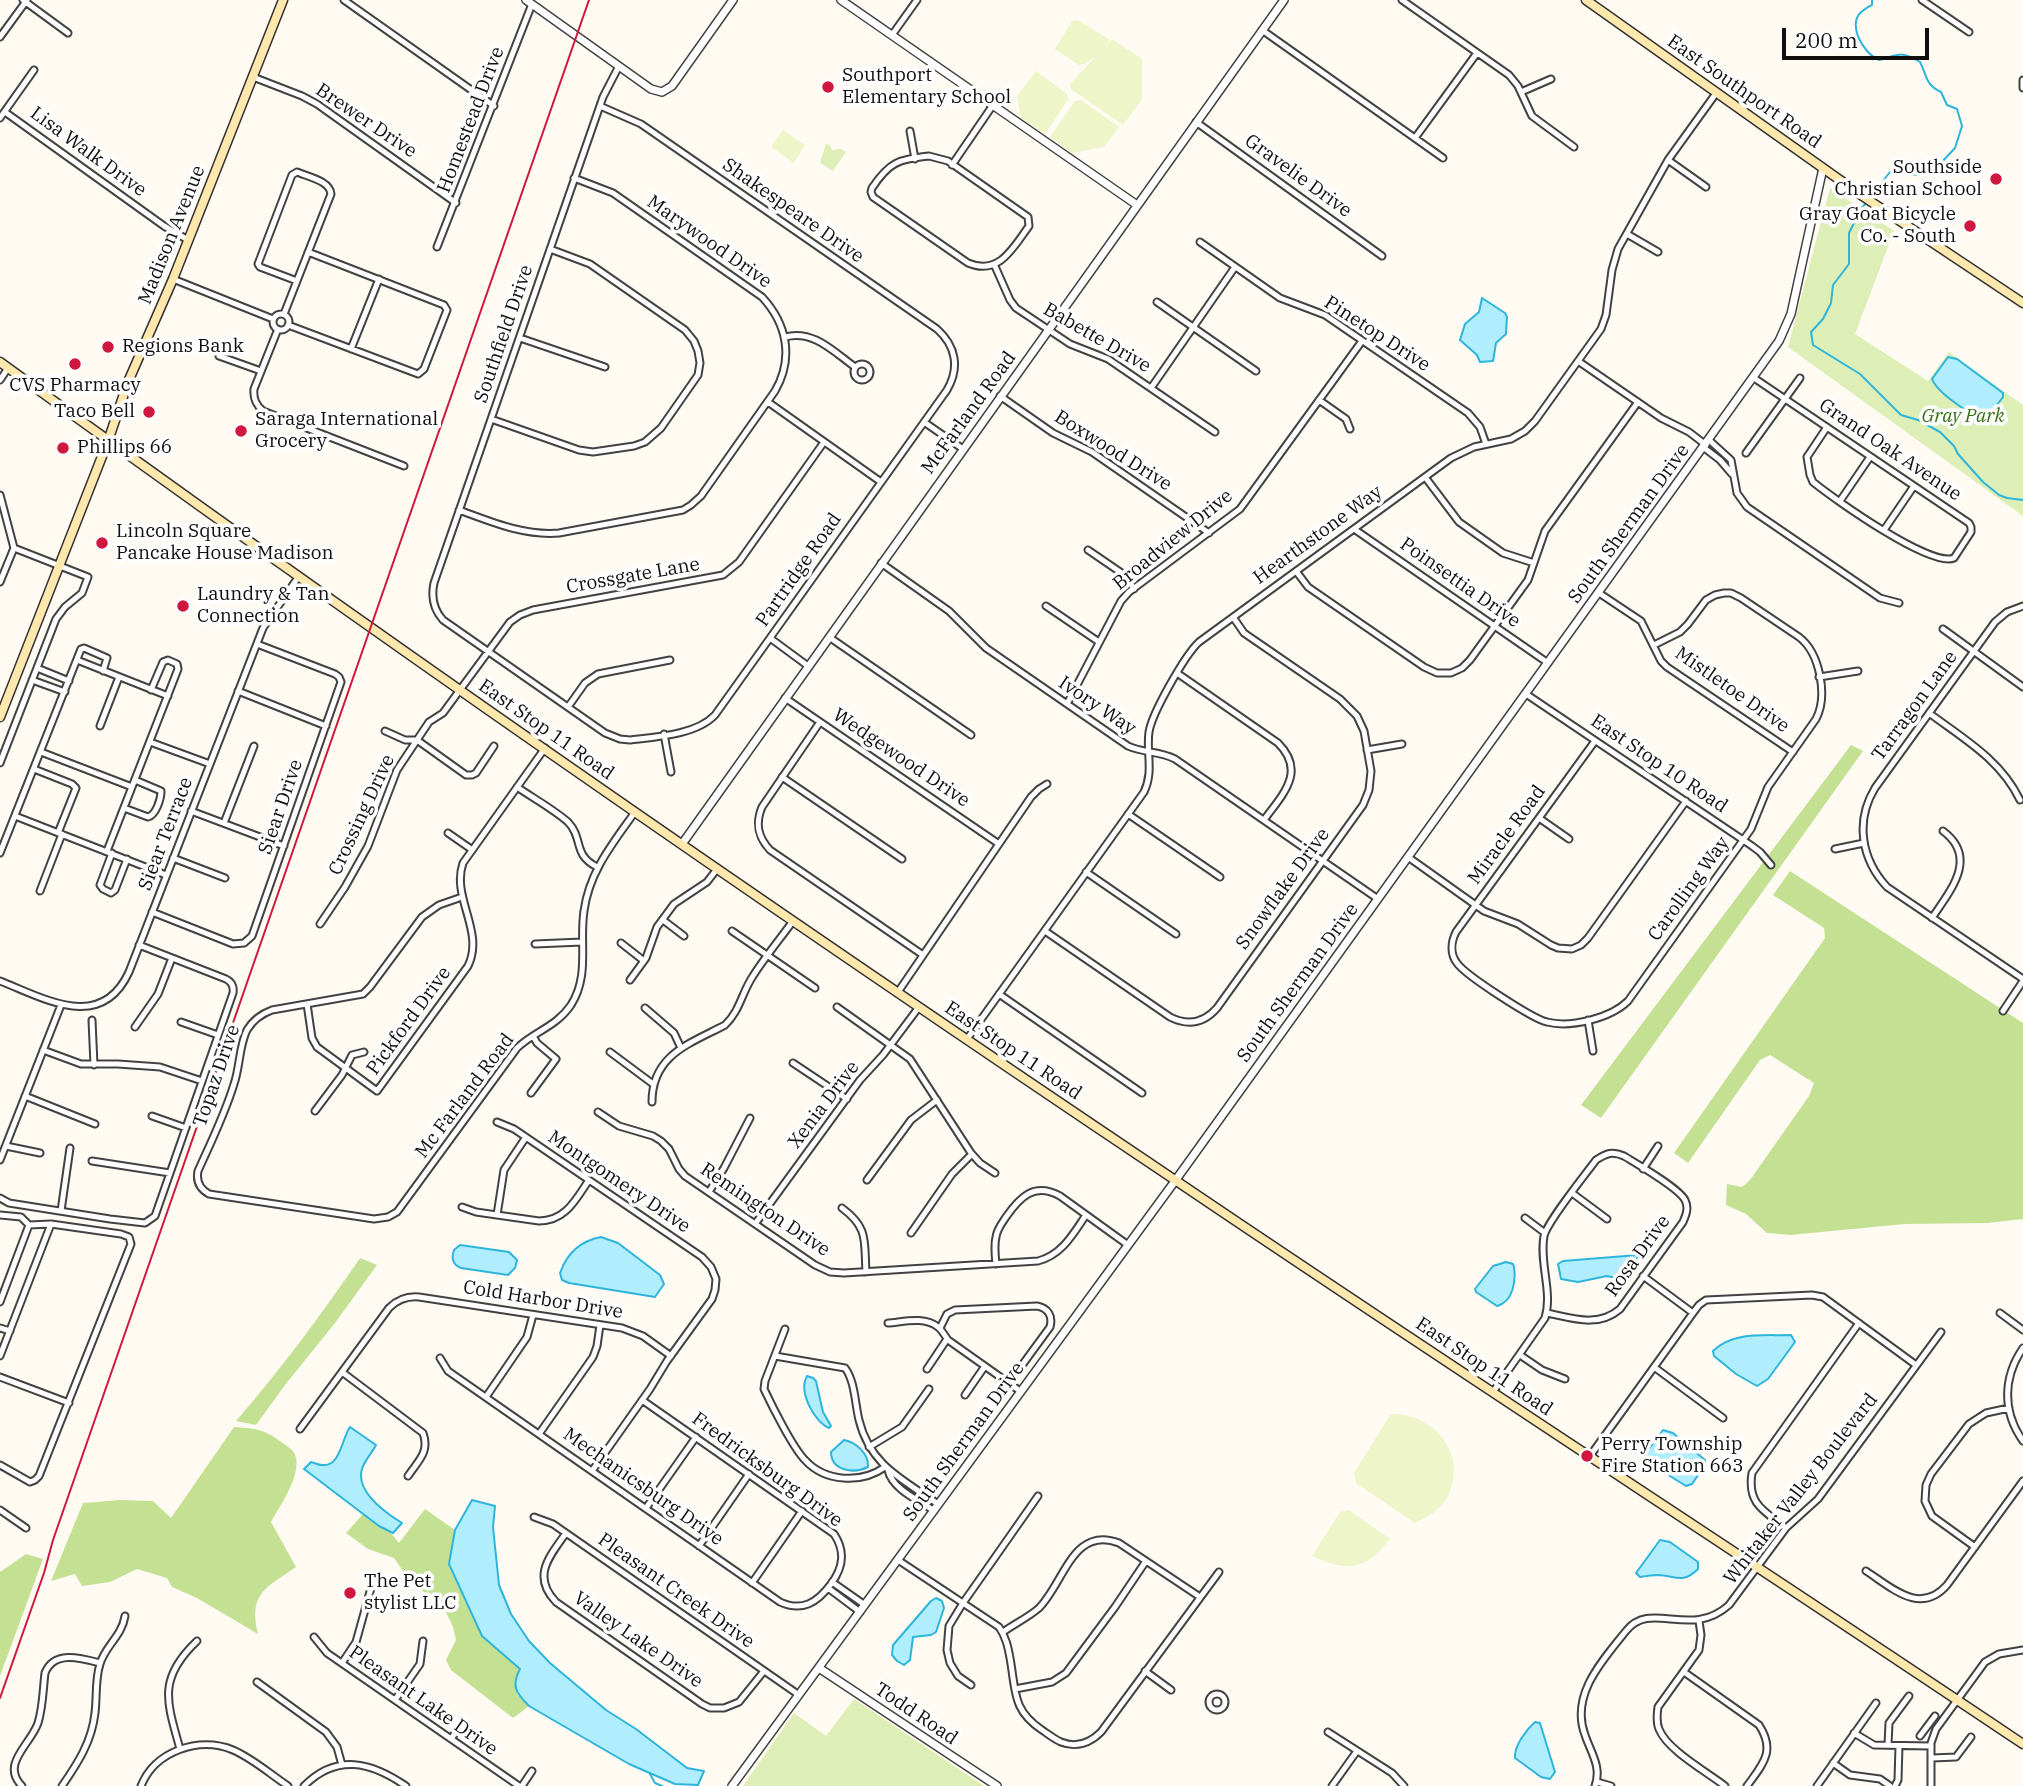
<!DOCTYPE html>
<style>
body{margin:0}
#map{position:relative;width:2023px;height:1786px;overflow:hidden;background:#fffaf2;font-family:"IBM Plex Serif",serif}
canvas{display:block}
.scale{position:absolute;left:1782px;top:28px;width:147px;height:32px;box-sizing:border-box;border:4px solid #0f0f0f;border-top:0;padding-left:9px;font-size:21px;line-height:24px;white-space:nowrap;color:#0f0f0f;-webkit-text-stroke:5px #fff;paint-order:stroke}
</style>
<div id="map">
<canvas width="2023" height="1786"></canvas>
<div class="scale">200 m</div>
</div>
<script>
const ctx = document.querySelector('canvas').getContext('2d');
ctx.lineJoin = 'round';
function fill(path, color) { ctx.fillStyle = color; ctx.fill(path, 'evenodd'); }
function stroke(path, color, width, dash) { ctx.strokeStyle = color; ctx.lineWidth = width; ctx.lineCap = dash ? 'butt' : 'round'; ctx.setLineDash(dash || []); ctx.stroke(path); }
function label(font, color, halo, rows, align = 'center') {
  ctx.font = font + ' "IBM Plex Serif",serif'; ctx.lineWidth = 7; ctx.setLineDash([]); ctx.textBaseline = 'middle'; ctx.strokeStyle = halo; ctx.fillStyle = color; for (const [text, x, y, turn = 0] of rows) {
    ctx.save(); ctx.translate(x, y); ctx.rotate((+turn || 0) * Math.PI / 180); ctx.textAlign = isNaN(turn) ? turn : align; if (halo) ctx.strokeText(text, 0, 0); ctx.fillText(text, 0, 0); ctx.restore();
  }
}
fill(new Path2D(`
 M826,144L830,145L832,150L841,149L846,152L833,171L820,163Z
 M1830,188L1894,231L1855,334L1928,381L1949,352L2023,405V516L1788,347Z
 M854,1699L984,1786H743L794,1713L826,1736Z`), '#ddefb6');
fill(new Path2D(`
 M1851,745L1863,751L1601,1118L1581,1105Z
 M1790,871L2023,1023V1219L1988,1223L1905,1224L1790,1235L1767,1233L1746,1214L1726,1205L1727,1184L1742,1187L1750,1180L1809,1096L1814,1083L1770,1055L1760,1060L1688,1163L1674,1153L1825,938L1824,928L1773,895Z
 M360,1258L377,1265L335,1323L285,1385L256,1425L236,1421C281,1369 321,1315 360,1258Z
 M234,1427C253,1428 264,1429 280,1441C284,1444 290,1448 293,1451C306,1469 280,1506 271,1522L296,1567C266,1588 248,1593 258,1634L197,1598L172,1587L167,1578L137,1569L110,1582L82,1586L75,1574L51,1581L83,1503L120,1500L153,1501L171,1518Z
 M425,1509L455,1530L449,1565L465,1601L482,1636L520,1669L517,1694L529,1706L513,1718L451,1670L446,1660L456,1640L453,1627L444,1608L409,1580L394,1558L368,1549L346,1533L363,1514L379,1526L390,1532L399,1543Z
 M26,1554L43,1559L0,1676V1572Z`), '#c4e193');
fill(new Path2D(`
 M1078,20L1110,40L1104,48L1112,39L1142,59V99L1123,125L1071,89L1070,84L1096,56L1086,63L1079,65L1055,49L1072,21Z
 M1036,71L1067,94L1068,100L1045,134L1021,118L1017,96Z
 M1081,100L1119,127L1104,147L1072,153L1050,137L1075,101Z
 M783,130L805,145L794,163L771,147Z
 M1391,1414C1434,1413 1468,1454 1448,1496C1441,1509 1428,1517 1415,1523L1356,1483L1354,1473Z
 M1349,1510L1390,1539C1365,1571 1347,1572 1312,1556L1340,1512Z`), '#edf5c9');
const water = new Path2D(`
 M1482,298L1505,313L1507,317L1506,334L1496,343L1493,361L1480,362L1477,355L1460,340L1465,324L1479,312Z
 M1948,357L1957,359L2003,393V397L1988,417L1978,419C1965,409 1937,393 1932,379Z
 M601,1237L618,1243L660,1275L664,1284L655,1297L569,1283L562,1280L560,1273C567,1253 580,1241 601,1237Z
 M460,1245L509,1252L517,1260L515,1268L508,1275L461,1268C453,1265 451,1258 454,1250Z
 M1638,1255L1633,1268L1621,1279L1607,1276L1578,1282L1561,1279L1558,1264L1563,1261Z
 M1506,1262L1513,1264L1514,1267C1516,1281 1513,1302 1497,1306L1476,1292L1475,1289L1493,1266Z
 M1791,1335L1795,1342L1768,1379L1757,1386L1736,1374L1714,1356L1713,1351C1733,1331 1764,1336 1791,1335Z
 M807,1376L813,1378L816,1381L823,1412L831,1426L829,1428C814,1422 798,1391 807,1376Z
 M350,1427L376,1445C372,1453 364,1461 362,1469C355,1492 386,1513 402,1523L393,1533L379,1526L304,1469L311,1462C315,1463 318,1465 323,1465C340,1467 342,1438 350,1427Z
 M1663,1430L1673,1433L1705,1460V1465L1692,1484L1686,1486L1646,1461V1453Z
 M844,1440C856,1442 869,1454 868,1467C854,1474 831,1471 831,1452Z
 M472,1500L495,1506L493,1527L499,1585L511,1614L529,1641L550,1663L606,1710L636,1729L687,1768L704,1771L698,1785L675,1784L629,1764L529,1706C516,1693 511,1686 520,1669L482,1636L449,1564L455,1530Z
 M1660,1540L1670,1542L1698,1562V1569C1683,1584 1676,1576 1658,1575C1653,1575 1646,1576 1640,1577L1636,1573Z
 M936,1598L942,1601L944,1608L936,1632L931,1635L913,1637L910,1660L904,1665L897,1661L892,1655L893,1645L931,1601Z
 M1535,1722L1540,1723L1555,1772L1550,1779L1541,1777L1515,1758C1514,1746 1526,1730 1535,1722Z`);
fill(water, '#b0edfd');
stroke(water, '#2eb5dc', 2);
stroke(new Path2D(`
 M1870,197L1890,172L1919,175L1940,164L1955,148L1962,126L1957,109L1947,105L1941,92C1925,85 1927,75 1920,62C1902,50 1898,55 1879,60C1867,55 1854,36 1856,22C1857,13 1865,9 1872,5V0
 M1867,202L1861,209L1849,233V264L1833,285L1831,303L1823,319L1811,332L1813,345L1860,374L1901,415L1918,420L1940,432L1954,446L1958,454L1983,482L1999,495L2007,498L2023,500
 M650,1774L655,1783L662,1786`), '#2eb5dc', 2);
const minor = new Path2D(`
 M23,0L68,33
 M344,0L494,106
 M1402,0L1509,75L1518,86L1532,116L1574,147
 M1922,0L1969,32
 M1262,30L1443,158
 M892,35L917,0
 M0,37L27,0
 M253,77L302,96L317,104L456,203
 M2023,80V88
 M1521,92L1551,79
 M600,106L641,124L937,329C956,346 960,368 947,390L715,715C696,735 656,737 630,740L620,739L605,733L443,620C434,610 431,597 434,583L603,97L619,66
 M5,112L164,226L188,240
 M0,118L34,70
 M1196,122L1382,256
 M910,131L915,159
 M1415,138L1477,53
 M929,156L948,161L1028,217L1029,226C1013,248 999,276 968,263L873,197L871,192L872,188C890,161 898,160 929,156Z
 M1668,160L1706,187
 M952,165L993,105
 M1627,234L1658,252
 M1200,242L1280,298L1325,315L1468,413L1480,427L1486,444
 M437,247L532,4
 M994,264L1010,300L1016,308L1070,344L1108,359L1215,432
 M173,279L273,319
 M1157,302L1256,371
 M284,314L331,194C330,181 309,177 297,172L292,175L258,264L260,267L297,281
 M273 322a8 8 0 1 1 16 0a8 8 0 1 1-16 0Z
 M288,325L418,374L424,369L447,310L444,305L308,252
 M278,329L254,389C253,399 256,405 263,411L404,466
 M785,337C813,329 834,352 855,367
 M520,338L605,367
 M351,349L379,279
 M219,356L261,371
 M1578,361L1661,418L1689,432L1706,445
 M854 372a8 8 0 1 1 16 0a8 8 0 1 1-16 0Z
 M1754,378L1969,523L1971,527V532L1954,558C1931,568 1834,499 1813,482L1810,475L1807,457L1827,427
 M0,380L8,368
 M1151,388L1235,267
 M1000,396L1053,433L1092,452L1209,533
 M1319,400L1346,419L1350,429
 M768,402L881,482
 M491,419L579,450L593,452L634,446L645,442L661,428L698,375L700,363L698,351L694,341L685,330L590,264L550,249
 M924,422L963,449
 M1709,440L1731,460L1737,493L1747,507L1880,598L1899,603
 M1703,447L1720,460L1732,474
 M1746,453L1800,378
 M1425,477L1459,522L1503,553L1534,563
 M0,495L14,548L88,577L82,593L65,607L56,619L0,763
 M1840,501L1870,457
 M459,510C492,522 524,536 559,533L683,510L691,505L701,496L775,391C794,358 787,324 762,297L613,193L574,178
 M1354,529L1548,663
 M1884,530L1914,486
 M1088,550L1126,576L1134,589
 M881,563L949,611L986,648L1128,746C1143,753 1160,751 1175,759L1378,899
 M1296,571L1308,587L1424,667L1437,673H1451L1462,668L1470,660L1528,580L1545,531L1638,402
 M0,582L14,548
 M1599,593L1641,621L1661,661L1667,667L1793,752
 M1046,606L1099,642
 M2023,606L2007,612L1995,622L1875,788C1855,821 1861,859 1887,887L2023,979
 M1943,629L2023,687
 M829,637L971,735
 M770,638L808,666
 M77,660L168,696
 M37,668L69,681
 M1177,673L1278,743C1307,772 1282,795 1264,820
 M1819,677L1858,671
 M32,680L65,692
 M238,691L326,726
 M1526,694L1752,846L1760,852L1771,865
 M785,698L999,844
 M1067,704L1121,601L1129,592L1240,509L1362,341
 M568,707L585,683L598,674L670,660
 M1929,713C1964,739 2001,760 2020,800
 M820,722L762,807C755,824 758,837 770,850L923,955
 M100,726L119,677
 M385,731L405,740H417L466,775H472L476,773L494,746
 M664,734L671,772
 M1595,741L1456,932C1451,942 1450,954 1457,963C1465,975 1533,1019 1547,1022C1571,1028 1611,1018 1628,1001L1751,829L1768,787L1816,719C1828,696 1820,653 1799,637L1741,598L1731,593H1724L1715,595L1706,600L1688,624L1680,632L1654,645
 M150,742L210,764
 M1367,750L1402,744
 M41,752L132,787
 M34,769L72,784L76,788L58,833
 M782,777L902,859
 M517,787C533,798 553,809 568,822C584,839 572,854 597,867
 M124,808L148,817C156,815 161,799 161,791L135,780
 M191,811L284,846
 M1128,814L1220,877
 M15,816L166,875
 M1539,818L1569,839
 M224,823L254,746
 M448,833L471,849
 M1835,849L1864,843
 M107,851L178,669L177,664L168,660L163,662L151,690
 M0,853L81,649L84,648L107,658L103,671
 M112,853L100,885L103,889L111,893L115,890L127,859
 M1408,857L1484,911L1518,924L1551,945L1558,948L1572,949L1581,945L1588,938L1686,801
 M173,858L225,878
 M1086,872L1176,934
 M40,891L62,834
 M462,897L439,905L422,917L370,987L363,994L272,1010C261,1014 253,1020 247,1030C239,1046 240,1067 234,1084C225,1114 211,1142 198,1171C196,1181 200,1189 209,1194L374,1219L388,1217L397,1212L517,1048C535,1031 556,1027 571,1005C590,975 579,943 584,911C589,872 613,843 635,812
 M152,912L233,944L244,943L252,936L341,682L339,677L335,674L257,644
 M1932,918C1950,891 1979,858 1943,831
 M663,920L684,936
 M320,924L345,887L368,846L397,770L429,722L443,713L510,622L520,615L533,610L723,575L739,562L824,442
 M732,931L815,988
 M1045,931L1170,1017C1188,1026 1204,1023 1217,1008L1363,805L1369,790L1371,771L1364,731L1357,716L1340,699L1244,633L1233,617
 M621,943L644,961
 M535,944L582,942
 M630,980L646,958L657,927L674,904L707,882L717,869
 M0,981C44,998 101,1033 129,972L263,628L299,576
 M898,992L1031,797L1039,789L1047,784
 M999,994L1142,1093
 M307,1004L312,1038L317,1047L377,1091L468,966C485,931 451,898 463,863L545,748
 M837,1007L910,1059L971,1153L980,1163L995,1173
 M645,1008L674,1033L681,1048
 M2003,1011L2023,981
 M92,1020L94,1065
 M1588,1020L1593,1051
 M181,1022L218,1035
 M135,1027L158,994L172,958
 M967,1039L1144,792C1154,771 1146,753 1149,732C1152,713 1185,655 1199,642L1451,458L1474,447L1511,439L1525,431L1535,421L1601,329L1606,315L1612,270L1618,249L1668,160L1717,92
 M43,1050L81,1064H118L160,1067L202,1081
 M610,1052L653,1084
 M793,1063L847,1099
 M531,1093L556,1059L537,1043L533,1036
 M25,1096L95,1124
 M652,1102C652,1055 689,1044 725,1025C740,1011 742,992 753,976C765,957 780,939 793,921
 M315,1111L342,1075L352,1055L364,1052
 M598,1112L619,1126L653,1136L661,1141L669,1149L679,1169L685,1176L815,1265L830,1272L844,1273L1038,1261C1062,1255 1073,1234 1086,1215
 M152,1116L186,1128
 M497,1122L514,1129L702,1257L711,1267L716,1279L715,1290L712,1299L667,1361L650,1389L592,1471
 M6,1146L40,1153
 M0,1160L61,1005
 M92,1161L170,1173
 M1643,1169L1658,1146
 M867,1180L911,1120L937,1100
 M709,1192L724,1168L750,1118
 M1572,1193L1607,1219
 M0,1198L9,1203L110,1219L145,1223L155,1216L233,993C234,987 232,982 226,979L139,945
 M462,1207L476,1212L539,1221C566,1221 576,1199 589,1180
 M842,1208C869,1228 864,1241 866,1272
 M61,1211L70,1148
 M0,1215L21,1217L29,1225L51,1224L121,1234L129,1237L131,1244L39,1476L35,1480L30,1482L0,1465
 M497,1215L504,1170L526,1137
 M1525,1218L1545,1233
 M755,1224L860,1080L883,1055L919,1007
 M911,1233L952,1174L972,1154
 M996,1264C995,1255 994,1245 996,1237C997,1229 1002,1223 1006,1217C1020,1197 1034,1182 1060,1196L1128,1245
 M1643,1276L1693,1313
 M0,1302L29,1225
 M2000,1313L2023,1330
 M888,1323C903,1322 924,1316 938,1327C942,1330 945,1336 948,1340L1020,1391
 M0,1328L10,1331
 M940,1328L947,1314L955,1310L1037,1306C1048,1308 1053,1316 1050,1327L1009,1383
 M785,1329L765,1381L764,1389C772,1406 793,1448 805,1460C825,1482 861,1484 885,1467
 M2023,1348C2003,1377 2002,1412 2023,1441
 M1520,1355L1542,1370L1565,1379
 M0,1356L51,1224
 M775,1356L845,1368C855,1381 855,1404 859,1420C870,1465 902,1479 938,1504
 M440,1358L448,1371L780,1602C802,1612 817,1603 831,1584C843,1568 846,1552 834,1534L642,1400
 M1654,1367L1723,1418
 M927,1369L947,1339
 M342,1372L423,1433C430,1452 418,1461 408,1476
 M0,1377L69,1403
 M1493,1392L1545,1318C1553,1292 1539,1263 1544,1236C1547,1222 1585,1175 1596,1160C1607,1153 1612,1151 1624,1156C1637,1164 1679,1188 1685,1200C1689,1208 1686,1215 1683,1222L1620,1309C1598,1328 1572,1318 1547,1313
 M965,1395L985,1366
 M486,1397L527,1337L533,1315
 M300,1429L389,1308C398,1299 407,1296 419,1297L622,1328L643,1336L671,1356
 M539,1434L593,1357L597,1346L600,1325
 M869,1447L902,1427L929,1389
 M1590,1456L1693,1313L1699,1305L1706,1300L1812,1295L1823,1297L1916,1365
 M888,1470C892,1489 918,1500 933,1510
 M646,1508L696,1437
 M0,1510L26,1528
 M534,1517L553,1524L799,1695
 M1786,1528C1764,1511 1747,1504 1752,1473L1859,1323
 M566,1533C550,1556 531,1576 556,1602L702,1704L710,1708H724L739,1702L764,1671
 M699,1546L749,1474
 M1975,1547L1932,1516L1925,1501L1926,1485L1931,1474L1969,1424L1986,1413L2009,1408
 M898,1560L999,1627C1006,1637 1008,1647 1010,1658C1016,1691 1012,1710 1042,1730C1048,1734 1054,1739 1061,1742C1076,1748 1090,1743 1101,1732L1219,1572
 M1866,1571C1891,1587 1920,1616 1947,1585L2023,1481
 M832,1582L865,1605
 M752,1583L802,1511
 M828,1588L860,1612
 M1699,1621L1701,1635L1699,1650L1658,1707C1657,1714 1656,1722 1659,1729C1667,1750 1707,1772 1725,1786
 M1003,1632C1014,1624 1029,1617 1039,1608C1064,1583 1073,1525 1119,1543L1200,1597
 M314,1637L327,1653L519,1786
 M342,1663L356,1642L371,1588
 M1145,1671L1171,1690
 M1684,1672L1759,1725C1776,1751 1763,1764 1747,1786
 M257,1682L326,1732L337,1747L342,1765
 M971,1685L958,1676L950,1663L947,1650L949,1626L963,1603L1038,1496
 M1015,1689L1052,1682L1066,1673L1115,1607L1146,1561
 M1209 1702a8 8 0 1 1 16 0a8 8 0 1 1-16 0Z
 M395,1700L420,1664L423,1641
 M1328,1732L1392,1773L1404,1786
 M1854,1733L1874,1745L1931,1746
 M1920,1736L1935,1716
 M451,1739L462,1723
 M1888,1745L1889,1723L1909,1696
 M180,1749C167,1702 157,1679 197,1641
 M1932,1758L1956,1757L1971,1737
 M1833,1763L1850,1775L1880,1779L1890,1786
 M1597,1782L1611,1786
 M22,1786C0,1764 31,1744 38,1723C43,1707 43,1689 45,1673C54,1650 81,1658 100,1663
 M62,1786C78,1763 92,1741 95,1713C97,1697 95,1679 100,1664C105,1646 122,1636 125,1616
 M141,1786C155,1751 199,1736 233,1750C252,1758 270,1774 288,1786
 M304,1786C337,1753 371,1762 406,1786
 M522,1786L532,1771
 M1332,1786L1357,1751
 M1595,1786C1602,1767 1591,1753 1585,1735C1570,1695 1602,1661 1626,1631C1651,1599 1690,1640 1729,1605L1786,1528L1818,1499L1941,1332
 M1817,1786L1876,1703
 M1895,1786L1898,1780L1899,1746
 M1931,1786V1743L1936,1729L1985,1662L1999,1654L2023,1650`);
const tertiary = new Path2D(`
 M526,0L651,89L662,92L672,86L733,0
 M841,0L1137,205
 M682,844L1284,0
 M819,1668L997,1786
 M732,1786L1175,1181L1779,341L1791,314L1823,168`);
const secondary = new Path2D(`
 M1586,0L1861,195L2023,303
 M0,362C385,642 777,913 1172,1178C1454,1369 1740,1554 2023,1744
 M0,717L108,441L128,382L173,279L283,0`);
stroke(minor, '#424242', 9);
stroke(tertiary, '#424242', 10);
stroke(secondary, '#313131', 11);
stroke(minor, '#fff', 5);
stroke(tertiary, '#fff', 7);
stroke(secondary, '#ffe8ad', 8);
stroke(new Path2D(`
 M0,1698L44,1573L53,1540L589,0`), '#d0173f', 2);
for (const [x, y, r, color] of [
 [828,87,7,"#d0173f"],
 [1996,179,7,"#d0173f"],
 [1970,226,7,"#d0173f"],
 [108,347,7,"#d0173f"],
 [75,364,7,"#d0173f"],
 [149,412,7,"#d0173f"],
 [241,431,7,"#d0173f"],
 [63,448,7,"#d0173f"],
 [102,543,7,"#d0173f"],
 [183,606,7,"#d0173f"],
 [1587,1456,7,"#d0173f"],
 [350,1593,7,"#d0173f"]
]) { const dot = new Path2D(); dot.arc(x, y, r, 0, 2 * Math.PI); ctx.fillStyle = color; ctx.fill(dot); stroke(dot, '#fff', 2.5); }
label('19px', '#0f0f0f', '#fff', [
 ["Southport",842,76],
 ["Elementary School",842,98],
 ["Southside",1982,168,"right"],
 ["Christian School",1982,190,"right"],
 ["Gray Goat Bicycle",1956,215,"right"],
 ["Co. - South",1956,237,"right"],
 ["Regions Bank",122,347],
 ["CVS Pharmacy",75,386,"center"],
 ["Taco Bell",135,412,"right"],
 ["Saraga International",255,420],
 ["Grocery",255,442],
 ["Phillips 66",77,448],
 ["Lincoln Square",116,532],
 ["Pancake House Madison",116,554],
 ["Laundry & Tan",197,595],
 ["Connection",197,617],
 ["Perry Township",1601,1445],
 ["Fire Station 663",1601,1467],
 ["The Pet",364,1582],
 ["stylist LLC",364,1604]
], 'left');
label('19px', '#0f0f0f', '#fff', [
 ["East Southport Road",1744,92,35],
 ["Homestead Drive",471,120,-69],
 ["Brewer Drive",366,121,34],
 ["Lisa Walk Drive",88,152,36],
 ["Gravelie Drive",1298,176,36],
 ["Shakespeare Drive",793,211,35],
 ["Madison Avenue",172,235,-68],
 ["Marywood Drive",709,242,35],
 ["Southfield Drive",504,334,-71],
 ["Pinetop Drive",1377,334,33],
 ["Babette Drive",1097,338,30],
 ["McFarland Road",969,413,-54],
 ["Grand Oak Avenue",1890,450,34],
 ["Boxwood Drive",1113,451,32],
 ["South Sherman Drive",1629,524,-54],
 ["Hearthstone Way",1318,535,-36],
 ["Broadview Drive",1173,540,-39],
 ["Partridge Road",799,570,-55],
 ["Crossgate Lane",633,576,-10],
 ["Poinsettia Drive",1460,583,35],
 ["Mistletoe Drive",1732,690,35],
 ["Ivory Way",1097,706,34],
 ["Tarragon Lane",1915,706,-54],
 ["East Stop 11 Road",546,730,35],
 ["Wedgewood Drive",901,758,34],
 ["East Stop 10 Road",1659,764,34],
 ["Siear Drive",281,807,-71],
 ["Crossing Drive",362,815,-65],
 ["Siear Terrace",166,834,-69],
 ["Miracle Road",1507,835,-54],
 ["Snowflake Drive",1283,889,-54],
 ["Carolling Way",1689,889,-54],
 ["South Sherman Drive",1298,983,-54],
 ["Pickford Drive",409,1021,-54],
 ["East Stop 11 Road",1013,1051,34],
 ["Topaz Drive",217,1076,-71],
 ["Mc Farland Road",465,1096,-53],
 ["Xenia Drive",824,1105,-53],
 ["Montgomery Drive",619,1182,34],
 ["Remington Drive",765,1210,34],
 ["Rosa Drive",1638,1256,-54],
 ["Cold Harbor Drive",543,1300,9],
 ["East Stop 11 Road",1484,1367,34],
 ["South Sherman Drive",964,1442,-54],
 ["Fredricksburg Drive",767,1470,36],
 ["Mechanicsburg Drive",643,1487,35],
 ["Whitaker Valley Boulevard",1801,1489,-52],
 ["Pleasant Creek Drive",676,1591,35],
 ["Valley Lake Drive",638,1640,35],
 ["Pleasant Lake Drive",423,1701,35],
 ["Todd Road",916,1714,34]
]);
label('italic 19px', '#396f17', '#fff', [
 ["Gray Park",1963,417]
]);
</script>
